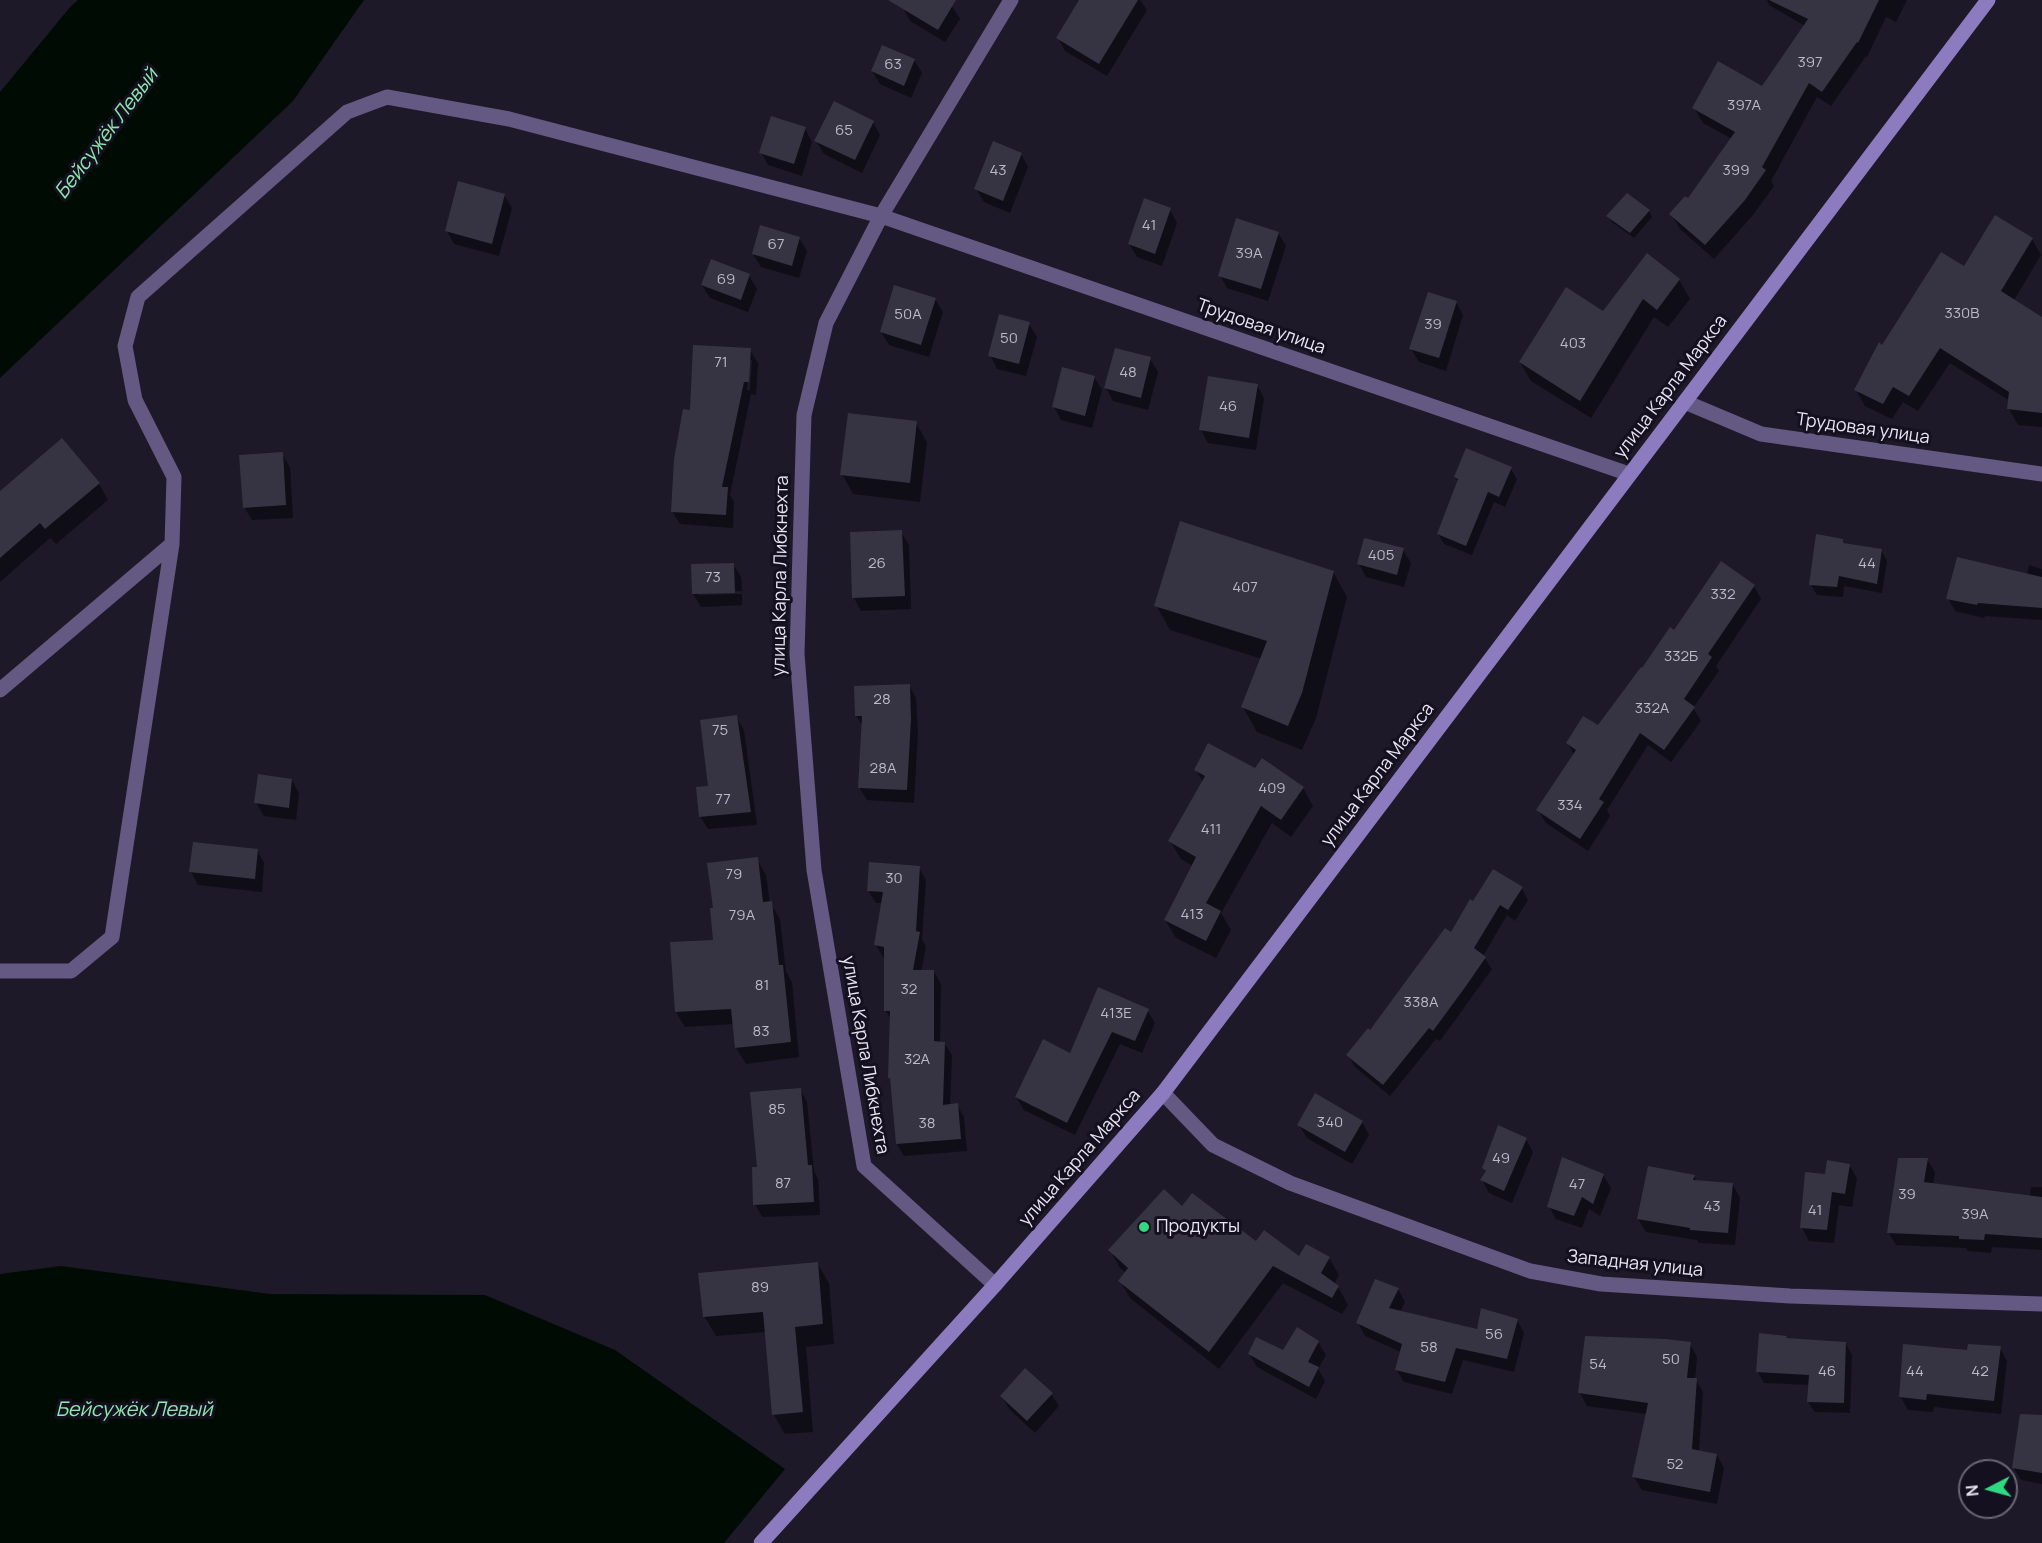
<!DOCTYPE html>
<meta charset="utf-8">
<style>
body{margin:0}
#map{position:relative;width:2042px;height:1543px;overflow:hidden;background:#1d1928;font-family:Manrope,sans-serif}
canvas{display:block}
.north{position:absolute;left:1958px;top:1459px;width:60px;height:60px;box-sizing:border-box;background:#14101f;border:2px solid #696673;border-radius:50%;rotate:264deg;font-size:16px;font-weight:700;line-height:24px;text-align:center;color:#e8e6f1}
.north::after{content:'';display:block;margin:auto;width:21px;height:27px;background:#31d882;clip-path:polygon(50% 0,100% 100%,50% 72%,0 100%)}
</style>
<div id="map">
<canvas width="2042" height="1543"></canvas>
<div class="north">N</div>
</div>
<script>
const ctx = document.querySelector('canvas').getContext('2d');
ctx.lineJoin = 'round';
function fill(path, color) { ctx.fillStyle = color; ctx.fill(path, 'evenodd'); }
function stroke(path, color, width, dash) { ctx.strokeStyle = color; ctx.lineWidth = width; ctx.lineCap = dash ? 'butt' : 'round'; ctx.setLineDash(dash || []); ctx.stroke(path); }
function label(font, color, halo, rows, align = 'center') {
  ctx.font = font + ' Manrope,sans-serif'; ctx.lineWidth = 6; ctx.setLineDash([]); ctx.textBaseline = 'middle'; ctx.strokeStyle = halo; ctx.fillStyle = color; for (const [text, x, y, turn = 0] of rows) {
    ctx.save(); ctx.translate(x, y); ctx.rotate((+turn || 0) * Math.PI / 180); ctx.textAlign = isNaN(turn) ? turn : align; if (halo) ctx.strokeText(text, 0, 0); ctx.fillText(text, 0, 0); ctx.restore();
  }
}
fill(new Path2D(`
 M78,0H364L293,101L0,378V92L71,6Z
 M61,1266L270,1294L485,1295L615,1350L785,1469L724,1543H0V1274Z`), '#000c03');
fill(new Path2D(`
 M908,0H942L952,6L960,19L945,42L910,21L903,8Z
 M1081,0H1140L1147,10L1107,76L1065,51L1058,38Z
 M1767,0H1907L1896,22L1886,17L1867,57L1866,56L1831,106L1817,97L1771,181L1774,186L1753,215L1714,259L1680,229L1671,214L1688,200L1732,139L1703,123L1694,108L1763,88L1805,26L1769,5Z
 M914,60L922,73L911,98L880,84L872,71Z
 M873,122L880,135L862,173L824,154L816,141Z
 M805,129L812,142L802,176L768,165L761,152Z
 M1021,154L1028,167L1010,213L984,202L976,189Z
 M504,195L512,208L499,256L454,244L447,231Z
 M1170,210L1177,223L1162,266L1137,257L1129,244Z
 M1649,211L1652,217L1634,238L1612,222L1608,216Z
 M1278,233L1286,246L1268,301L1227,288L1220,275Z
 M799,238L807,251L799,278L761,267L753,254Z
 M2032,239L2041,255L2014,300L2042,357V427L2018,425L2009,409L2010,401L1950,363L1918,411L1903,402L1892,419L1865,406L1856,390L1883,347L1964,268Z
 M1647,255L1679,280L1690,299L1668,327L1654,317L1591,418L1531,381L1520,362L1603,313Z
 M749,276L757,289L748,312L710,298L702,285Z
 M935,299L943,312L929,357L889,345L881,332Z
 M1456,302L1463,315L1446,371L1419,362L1411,349Z
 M1029,324L1037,337L1026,376L997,369L990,355Z
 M750,350L758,363L756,395L751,394L730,495L734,502L733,528L680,524L672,511L691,412ZM749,360H752L750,390H747Z
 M1150,359L1158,372L1148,410L1113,401L1106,388Z
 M1094,377L1102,390L1092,428L1061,420L1054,407Z
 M1257,385L1264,398L1256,450L1208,443L1201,430Z
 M916,423L927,442L920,502L853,494L842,474Z
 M282,454L290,467L293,518L252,520L244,507Z
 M1511,469L1517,479L1505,507L1494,502L1472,555L1444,544L1438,534L1458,482L1455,477Z
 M99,484L108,500L56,544L50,538L0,582V493Z
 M901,532L909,545L911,609L861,611L854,598Z
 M1842,541L1844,544L1881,550L1887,561L1882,593L1844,586L1843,597L1817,595L1811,585Z
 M1403,550L1411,563L1404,587L1366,577L1359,564Z
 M733,564L741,577L742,591L698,592V595L742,594V605L701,607L693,594Z
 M2029,565L2042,569V620L1985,616L1984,618L1955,611L1948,598L2027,575Z
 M1333,572L1347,597L1316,718L1302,750L1257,732L1243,707L1262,659L1170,630L1156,605Z
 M1754,586L1761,599L1716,666L1719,671L1693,708L1701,721L1671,762L1648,745L1607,810L1610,816L1588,851L1546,823L1538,810L1574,755L1568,743L1598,727L1674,632Z
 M909,685L916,698L918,733L914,803L867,800L859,787L863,726L856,716Z
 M736,717L744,730L757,825L708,829L700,816Z
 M1196,770H1255L1303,788L1313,806L1291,837L1272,823L1221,913L1231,930L1216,958L1176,938L1165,920L1193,866L1181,859L1170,841L1203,782Z
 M292,780L299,793L296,820L264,816L256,803Z
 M257,850L264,863L262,892L198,885L191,872Z
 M757,859L766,875L770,903L780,919L786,972L792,982L799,1057L746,1064L736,1048L734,1024L685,1027L676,1012L715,941L714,909Z
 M919,868L926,880L922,940L926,946L921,972H934L941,984L940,1043H944L952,1055L950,1105H957L964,1117L967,1151L904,1156L897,1144L892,1082L890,1077L892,1021L885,1010L886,958L883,957L876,945L883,903H876L868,890Z
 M1522,889L1528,900L1515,921L1507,915L1483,956L1492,969L1440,1041L1436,1039L1390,1096L1355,1067L1348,1055L1370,1032L1451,934L1474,903Z
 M1147,1010L1155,1023L1142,1053L1120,1044L1075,1135L1024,1110L1016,1097L1071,1055Z
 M800,1089L807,1102L814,1171L818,1179L820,1215L762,1217L755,1204L759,1168Z
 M1362,1122L1369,1135L1352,1164L1307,1138L1299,1125Z
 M1526,1139L1533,1152L1512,1203L1489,1193L1482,1180L1487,1173L1484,1167Z
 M1927,1159L1935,1172L1933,1185L2030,1197L2031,1187H2042V1250L1992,1247L1991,1253L1968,1251L1966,1248L1896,1245L1888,1232Z
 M1849,1165L1857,1178L1852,1207L1839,1205L1834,1243L1809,1241L1802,1228L1827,1176Z
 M1649,1167L1694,1176L1697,1182L1733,1185L1740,1198L1735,1245L1699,1243L1697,1240L1646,1232L1638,1219Z
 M1603,1175L1611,1188L1600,1216L1589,1209L1582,1228L1556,1219L1549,1206Z
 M1182,1208L1256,1243L1300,1258H1329L1339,1275L1334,1284L1338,1287L1348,1305L1342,1314L1283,1283L1219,1369L1130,1298L1120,1281L1126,1273L1120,1268L1110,1250Z
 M817,1263L829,1283L834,1344L806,1347L813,1432L785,1434L774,1415L766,1332L716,1336L704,1316Z
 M1398,1289L1405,1302L1400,1312L1478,1331L1517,1320L1524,1333L1514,1372L1463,1360L1452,1394L1404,1382L1396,1369L1401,1352L1365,1336L1358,1323Z
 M1786,1337L1787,1340L1846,1344L1852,1355L1850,1413L1815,1412L1808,1402L1810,1385L1764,1383L1758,1372Z
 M1318,1342L1326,1355L1318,1369L1325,1381L1316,1399L1257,1367L1249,1354L1284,1352Z
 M1690,1344L1697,1357L1695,1379L1703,1392L1699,1452L1717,1455L1724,1468L1717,1504L1642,1490L1634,1477L1647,1414L1587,1406L1580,1393Z
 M2000,1348L2007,1361L2001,1414L1934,1407L1933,1412L1908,1410L1901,1397L1968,1352Z
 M1051,1394L1059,1406L1035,1433L1009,1409L1002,1396Z
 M2042,1417V1484L2021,1480L2013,1467Z`), '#0007');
fill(new Path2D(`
 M888,0H956L938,30Z
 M1079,0H1138L1099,64L1056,38Z
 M1769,0H1879L1858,43L1857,42L1822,92L1809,83L1762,167L1766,170L1745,200L1705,245L1669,214L1685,196L1688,198L1735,132L1692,108L1718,61L1762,86L1808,19Z
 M882,45L915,59L904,86L871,71Z
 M834,101L874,121L855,160L814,141Z
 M771,116L806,127L794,164L759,153Z
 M993,141L1022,153L1003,201L974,189Z
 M458,181L505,194L492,244L445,231Z
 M1627,193L1650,210L1630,233L1606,216Z
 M1144,198L1171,208L1155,254L1128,244Z
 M1995,215L2033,238L2001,291L2042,317V413L2007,409L2009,392L1940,348L1909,396L1893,387L1883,404L1854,390L1879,342L1882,345L1941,252L1964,266Z
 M1236,218L1279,232L1261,289L1218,276Z
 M760,225L800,237L792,266L752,254Z
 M1647,253L1680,279L1657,310L1643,299L1580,401L1519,362L1566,287L1603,311Z
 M711,259L750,274L741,300L701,285Z
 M894,285L936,298L921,345L880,332Z
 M1428,292L1457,301L1439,358L1409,349Z
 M999,314L1030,322L1019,364L988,356Z
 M693,345L751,348L749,382H744L722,487H728L726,515L671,512L674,459L683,409L690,410Z
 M1115,348L1151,357L1141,398L1104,388Z
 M1062,367L1095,376L1085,416L1052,407Z
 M1208,376L1258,384L1249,438L1199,430Z
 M848,413L917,421L910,483L840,475Z
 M62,438L100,483L45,529L40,523L0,558V491Z
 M1466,448L1512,467L1499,497L1488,492L1466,546L1437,534L1458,479L1454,477Z
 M283,452L286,505L243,508L239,455Z
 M1180,521L1334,571L1302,693L1288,726L1241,707L1267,641L1154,606Z
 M902,530L905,596L852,598L850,532Z
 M1816,534L1843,539V543L1882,549L1877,584L1839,576L1837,587L1809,585Z
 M1364,538L1404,548L1397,575L1357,564Z
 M1957,557L2042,577V608L1978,603L1977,605L1946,599Z
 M1721,561L1755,585L1708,654L1712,657L1684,699L1695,707L1664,750L1640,733L1599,799L1604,802L1580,839L1536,810L1576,750L1566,743L1583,716L1598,725L1641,667L1642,668L1670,627L1674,630Z
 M734,563L735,593L692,594L691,564Z
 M910,684L911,719L907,790L858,788L862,716H855L854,686Z
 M737,715L751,812L699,817L696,787L708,786L700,720Z
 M1208,743L1255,768L1262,758L1304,787L1281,820L1261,806L1206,903L1221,911L1206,941L1164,920L1196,857L1168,841L1205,776L1194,770Z
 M258,774L292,779L289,808L254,803Z
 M193,842L258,849L255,879L189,872Z
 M758,857L763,902L772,901L779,965H783L791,1042L735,1048L731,1009L675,1012L670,942L713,940L710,908H713L707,863Z
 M869,862L920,866L916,931L920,932L913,970H934V1041L945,1042L943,1105L958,1103L961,1139L896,1144L890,1078H888L890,1011H884V947L874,945L883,892L867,891Z
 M1493,869L1523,887L1508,910L1500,905L1474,948L1486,957L1466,986L1433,1031L1429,1028L1383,1085L1346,1055L1368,1028L1370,1030L1445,928L1451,932L1470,899L1473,901Z
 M1098,987L1149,1009L1135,1041L1112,1032L1067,1123L1015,1097L1043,1039L1070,1053Z
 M801,1088L808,1165H812L814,1202L753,1205L752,1167H757L750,1092Z
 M1315,1093L1363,1121L1345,1152L1297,1125Z
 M1498,1125L1527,1138L1504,1191L1480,1180L1486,1171L1482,1168Z
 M1562,1157L1604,1174L1593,1204L1582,1197L1574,1216L1547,1207Z
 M1898,1158H1928L1924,1182L2042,1197V1238L1985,1234L1984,1240L1959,1239V1236L1887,1233Z
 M1827,1160L1850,1164L1845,1194L1832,1192L1827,1230L1800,1228L1805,1172L1825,1174Z
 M1648,1166L1695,1175L1693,1180L1733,1183L1728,1233L1690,1230V1228L1637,1219Z
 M1164,1189L1182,1206L1192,1193L1256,1241L1264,1230L1299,1256L1306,1244L1330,1257L1321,1273L1339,1286L1332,1298L1273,1266L1209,1352L1118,1281L1128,1268L1108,1250Z
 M818,1262L823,1324L795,1327L803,1412L772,1415L763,1312L703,1317L698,1273Z
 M1375,1279L1399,1288L1389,1308L1477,1329L1481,1308L1518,1319L1507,1359L1456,1348L1445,1382L1395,1370L1402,1344L1356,1323Z
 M1297,1327L1319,1341L1308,1362L1319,1367L1309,1387L1248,1354L1256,1337L1283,1350Z
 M1759,1333L1787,1336L1786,1338L1846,1342L1844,1403L1807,1402L1809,1375L1756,1372Z
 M1585,1336L1666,1339L1691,1342L1687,1378H1697L1692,1449L1717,1454L1710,1492L1632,1477L1648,1403L1578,1393Z
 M1903,1344L1967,1350L1968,1344L2001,1346L1994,1401L1927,1394L1926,1400L1899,1397Z
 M1025,1368L1053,1393L1027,1421L1000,1396Z
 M2020,1414L2042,1415V1473L2012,1468Z`), '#363343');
stroke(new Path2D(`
 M0,690L172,544
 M0,971H71L112,937L172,544L174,477L135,400L125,346L138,297L347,112L387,97L509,119L881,216`), '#645983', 15);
stroke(new Path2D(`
 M881,216L1629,474
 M1685,402L1761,434L2042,474
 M1163,1093L1213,1145L1290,1183L1530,1271L1601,1284L1790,1296L2042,1304
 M995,1285L864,1166L814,870L797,654L804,415L826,323L881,216L1011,0`), '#645983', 15);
stroke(new Path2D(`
 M761,1543L995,1285L1163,1093L1988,0`), '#8d7bbf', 15);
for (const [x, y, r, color] of [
 [1144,1227,6,"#31d882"]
]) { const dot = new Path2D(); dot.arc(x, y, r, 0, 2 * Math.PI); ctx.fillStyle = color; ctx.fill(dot); stroke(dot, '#14101f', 2); }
label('15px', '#bcb9c6', null, [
 ["397",1810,63],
 ["63",893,65],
 ["397А",1744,106],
 ["65",844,131],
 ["43",998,171],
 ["399",1736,171],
 ["41",1149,226],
 ["67",776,245],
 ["39А",1249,254],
 ["69",726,280],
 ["330В",1962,314],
 ["50А",908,315],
 ["39",1433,325],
 ["50",1009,339],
 ["403",1573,344],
 ["71",721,363],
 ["48",1128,373],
 ["46",1228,407],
 ["405",1381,556],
 ["26",877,564],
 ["44",1867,564],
 ["73",713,578],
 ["407",1245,588],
 ["332",1723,595],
 ["332Б",1681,657],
 ["28",882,700],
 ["332А",1652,709],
 ["75",720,731],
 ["28А",883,769],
 ["409",1272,789],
 ["77",723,800],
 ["334",1570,806],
 ["411",1211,830],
 ["79",734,875],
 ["30",894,879],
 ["413",1192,915],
 ["79А",742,916],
 ["81",762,986],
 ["32",909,990],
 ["338А",1421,1003],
 ["413Е",1116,1014],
 ["83",761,1032],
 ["32А",917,1060],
 ["85",777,1110],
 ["340",1330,1123],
 ["38",927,1124],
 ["49",1501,1159],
 ["87",783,1184],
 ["47",1577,1185],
 ["39",1907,1195],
 ["43",1712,1207],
 ["41",1815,1211],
 ["39А",1975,1215],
 ["89",760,1288],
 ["56",1494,1335],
 ["58",1429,1348],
 ["50",1671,1360],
 ["54",1598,1365],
 ["46",1827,1372],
 ["44",1915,1372],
 ["42",1980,1372],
 ["52",1675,1465]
]);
label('18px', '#e8e6f1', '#14101f', [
 ["Трудовая улица",1261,327,19],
 ["улица Карла Маркса",1671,387,-53],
 ["Трудовая улица",1863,429,8],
 ["улица Карла Либкнехта",781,576,-89],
 ["улица Карла Маркса",1378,775,-53],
 ["улица Карла Либкнехта",865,1055,80],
 ["улица Карла Маркса",1080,1158,-49],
 ["Западная улица",1635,1264,6]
]);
label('18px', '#e8e6f1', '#14101f', [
 ["Продукты",1156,1227]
], 'left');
label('italic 20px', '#8ee8ae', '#14101f', [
 ["Бейсужёк Левый",107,134,-53],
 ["Бейсужёк Левый",134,1410]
]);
</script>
